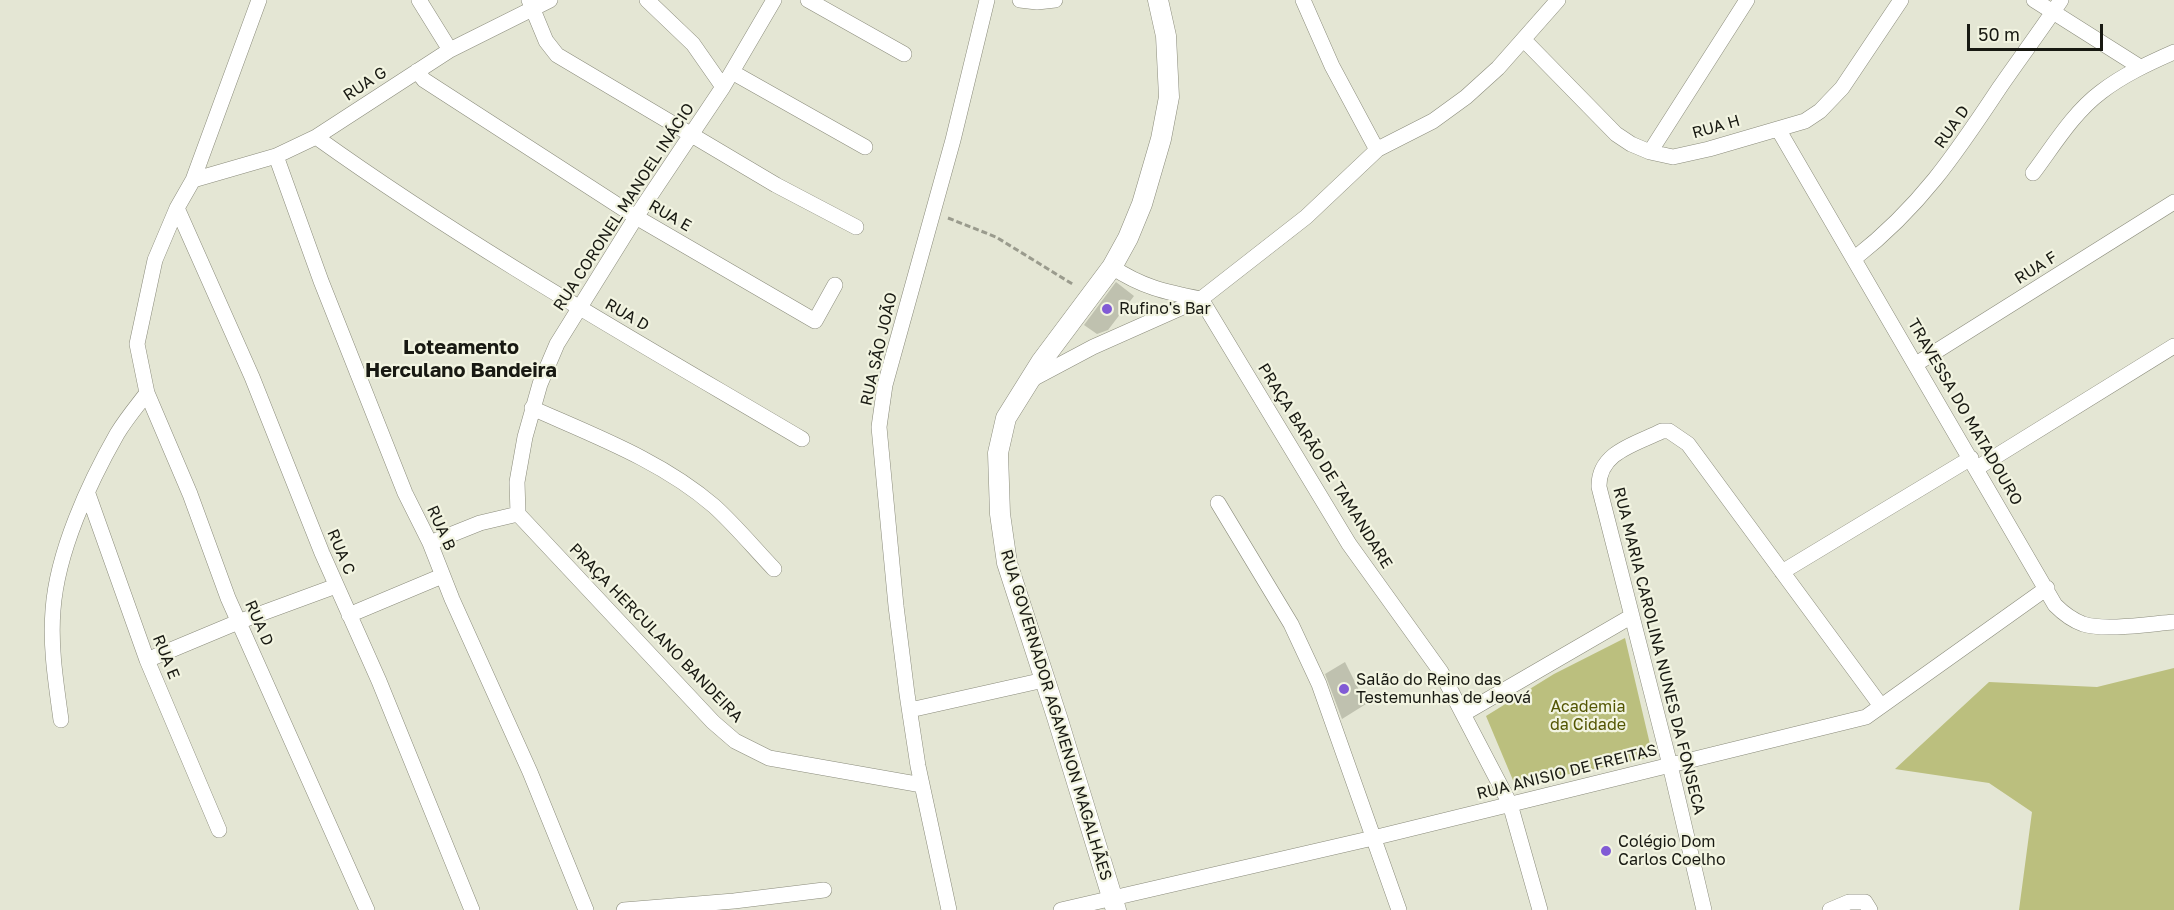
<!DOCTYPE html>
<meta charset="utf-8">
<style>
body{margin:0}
#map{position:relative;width:2174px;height:910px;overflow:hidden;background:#e4e6d4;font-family:"Golos Text",sans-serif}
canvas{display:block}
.scale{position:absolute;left:1967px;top:24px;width:136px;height:27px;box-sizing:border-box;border:3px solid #181912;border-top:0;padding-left:8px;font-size:18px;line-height:21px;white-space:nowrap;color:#181912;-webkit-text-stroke:4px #f2f4e1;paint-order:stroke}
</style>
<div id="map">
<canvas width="2174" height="910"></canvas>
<div class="scale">50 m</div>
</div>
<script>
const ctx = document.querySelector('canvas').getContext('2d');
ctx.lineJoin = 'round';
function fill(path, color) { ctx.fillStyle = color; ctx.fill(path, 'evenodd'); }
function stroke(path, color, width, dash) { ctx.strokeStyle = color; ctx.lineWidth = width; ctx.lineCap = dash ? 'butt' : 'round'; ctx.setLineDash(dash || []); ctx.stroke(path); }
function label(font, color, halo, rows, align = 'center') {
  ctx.font = font + ' "Golos Text",sans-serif'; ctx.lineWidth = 4.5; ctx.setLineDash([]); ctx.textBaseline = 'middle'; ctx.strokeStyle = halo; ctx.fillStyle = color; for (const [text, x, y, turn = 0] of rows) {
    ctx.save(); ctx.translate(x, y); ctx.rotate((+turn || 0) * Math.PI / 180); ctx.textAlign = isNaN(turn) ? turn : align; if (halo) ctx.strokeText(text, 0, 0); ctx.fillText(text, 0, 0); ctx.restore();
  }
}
fill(new Path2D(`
 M1625,638L1653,757L1515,785L1486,716L1554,674Z
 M2174,668V910H2019L2032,812L1989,783L1895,769L1989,682L2097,687Z`), '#bbbf7e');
fill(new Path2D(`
 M1116,282L1134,296L1108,330L1097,334L1084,325Z
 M1345,662L1366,704L1342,719L1325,674Z`), '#bfc1af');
const minor = new Path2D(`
 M259,0L193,180L177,208L155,260L137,344L147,393L190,494L228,598L367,910
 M419,0L450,50
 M529,0L546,41L557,55L776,185L856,227
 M647,0L693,44L723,87
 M808,0L904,54
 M1020,0L1037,2L1055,0
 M1303,0L1332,66L1377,150
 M2034,0L2140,67
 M1524,40L1616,134L1631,144L1650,152L1673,157L1709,149L1805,121L1820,111L1842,88L1901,0
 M417,71L424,80L636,217L815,321L835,285
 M732,72L865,147
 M1778,129L2055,605C2063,613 2072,620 2083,624C2105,631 2149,624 2174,622
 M316,137C471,248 638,342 802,439
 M1650,152L1747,0
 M276,156L321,281L405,493L430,543L452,599L530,772L586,910
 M2033,173C2054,145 2073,113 2101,92C2123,75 2149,63 2174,52
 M193,180L276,156L316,137L450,50L550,0
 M177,208L252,377L322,553L379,681L472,910
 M1855,258C1920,207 1955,155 2000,87C2020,58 2041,30 2061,0
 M1112,267C1142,287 1165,292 1201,299L1349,544L1441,672L1510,804L1540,910
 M1916,364L2174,202
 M1029,381L1093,347L1201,299L1306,217L1378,149L1433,121L1466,97L1498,68L1558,0
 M532,408C595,436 662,461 714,506C735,525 754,548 774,569
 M1977,468L2174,346
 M88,494L147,660L219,830
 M1218,503L1291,624L1319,684L1399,910
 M518,514L517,482L525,437L540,384L557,344L636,217L723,87L774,0
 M518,514L713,722L735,741L769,758L922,785
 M430,543L480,523L518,514
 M1782,572L1971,458
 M349,615L442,576
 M147,660L238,622L336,586
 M910,710L1044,680
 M1463,714L1632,616
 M61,720C56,683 50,647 53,610C57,552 89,483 117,434C126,419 137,406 147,393
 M624,910L734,901L824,890
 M949,910L918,766L907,694L896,606L879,427L885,385L953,140L987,0
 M1061,910L1373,838L1866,717L2047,588
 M1704,910L1670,765L1599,487C1598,452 1636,444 1662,431H1669L1688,444L1881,706
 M1830,910L1849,902H1865L1870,910`);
const tertiary = new Path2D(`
 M1116,910L1057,717L1007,563L1000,514L998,453L1006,418L1041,362L1112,267L1128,238L1142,204L1161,139L1169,97L1166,36L1158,0`);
stroke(minor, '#8a8b7b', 16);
stroke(tertiary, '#8a8b7b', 21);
stroke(new Path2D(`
 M948,218L996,237L1074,285`), '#9a9b8d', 3, [6, 3]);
stroke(minor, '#fff', 15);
stroke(tertiary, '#fff', 20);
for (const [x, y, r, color] of [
 [1107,309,6,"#815bd5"],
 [1344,689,6,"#815bd5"],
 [1606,851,6,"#815bd5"]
]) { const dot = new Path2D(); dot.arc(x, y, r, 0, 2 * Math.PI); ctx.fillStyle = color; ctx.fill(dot); stroke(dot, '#f2f4e1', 2); }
label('16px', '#181912', '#f2f4e1', [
 ["RUA G",365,84,-33],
 ["RUA H",1716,127,-16],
 ["RUA D",1952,127,-55],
 ["RUA CORONEL MANOEL INÁCIO",624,207,-57],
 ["RUA E",670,216,30],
 ["RUA F",2036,268,-32],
 ["RUA D",627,315,30],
 ["RUA SÃO JOÃO",879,349,-77],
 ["TRAVESSA DO MATADOURO",1965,412,60],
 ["PRAÇA BARÃO DE TAMANDARE",1325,466,58],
 ["RUA B",441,528,66],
 ["RUA C",341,552,67],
 ["RUA D",259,623,66],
 ["PRAÇA HERCULANO BANDEIRA",656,633,46],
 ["RUA MARIA CAROLINA NUNES DA FONSECA",1659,651,76],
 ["RUA E",166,657,68],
 ["RUA GOVERNADOR AGAMENON MAGALHÃES",1056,715,73],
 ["RUA ANISIO DE FREITAS",1567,772,-14]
]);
label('16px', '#181912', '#f2f4e1', [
 ["Rufino's Bar",1119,309],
 ["Salão do Reino das",1356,680],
 ["Testemunhas de Jeová",1356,698],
 ["Colégio Dom",1618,842],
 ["Carlos Coelho",1618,860]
], 'left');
label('16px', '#525502', '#f2f4e1', [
 ["Academia",1588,707],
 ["da Cidade",1588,725]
]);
label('bold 20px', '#181912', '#f2f4e1', [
 ["Loteamento",461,348],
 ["Herculano Bandeira",461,371]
]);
</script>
